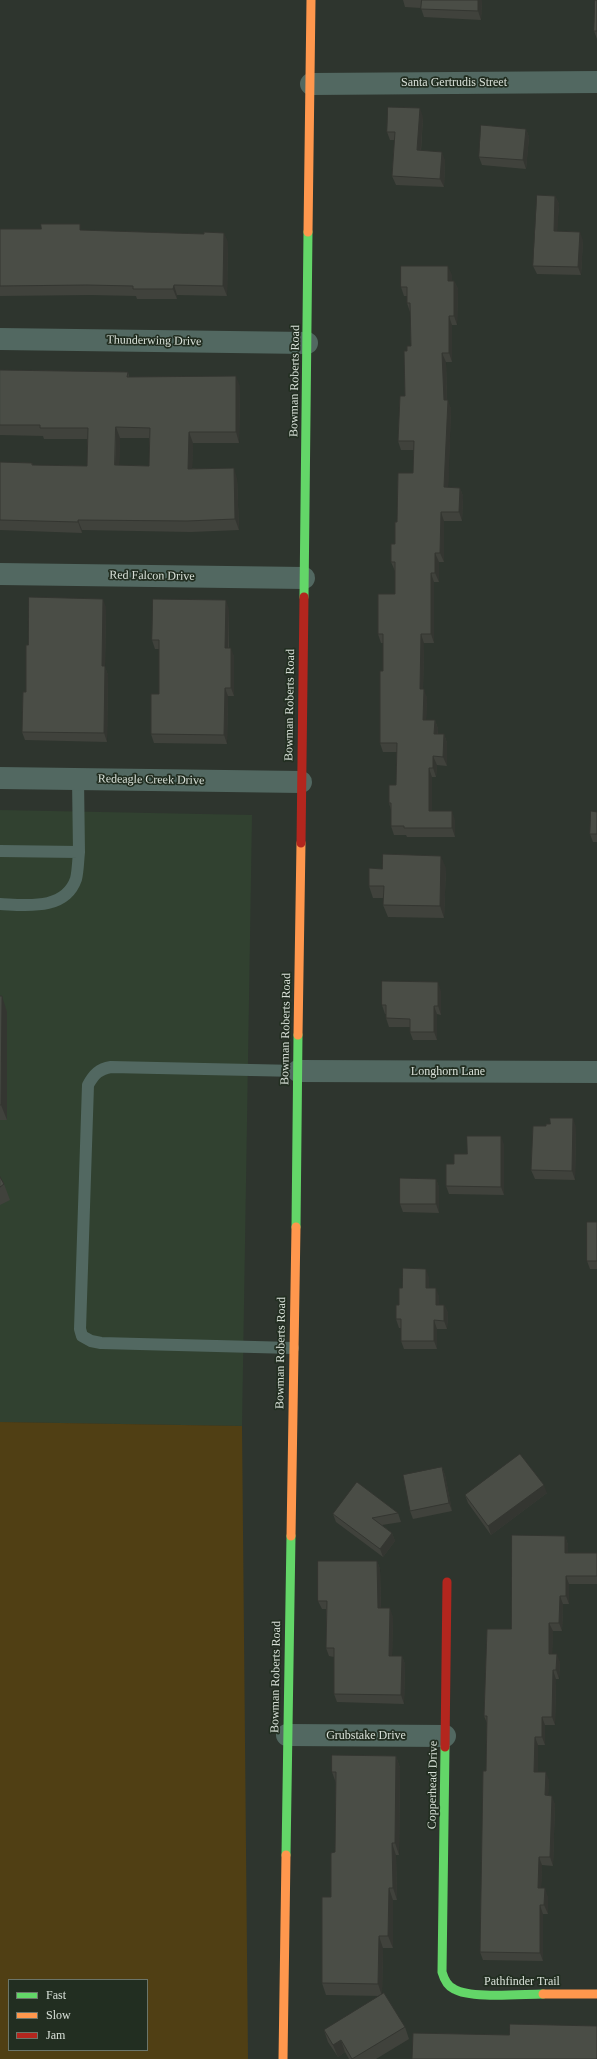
<!DOCTYPE html>
<style>
body{margin:0}
#map{position:relative;width:597px;height:2059px;overflow:hidden;background:#2e352e;font-family:Georgia,serif}
canvas{display:block}
.legend{position:absolute;left:8px;top:1979px;width:140px;height:72px;box-sizing:border-box;background:#222e21;border:1px solid #6b756a;margin:0;padding:5px 7px;list-style:none;font-size:12px;color:#d8e0d8}
.legend li{display:flex;align-items:center;gap:8px;height:20px}
.legend b{width:20px;border:1px solid #6b756a}
</style>
<div id="map">
<canvas width="597" height="2059"></canvas>
<ul class="legend">
<li><b style="height:5px;background:#63d668"></b>Fast</li>
<li><b style="height:5px;background:#ff974d"></b>Slow</li>
<li><b style="height:5px;background:#b3261e"></b>Jam</li>
</ul>
</div>
<script>
const ctx = document.querySelector('canvas').getContext('2d');
ctx.lineJoin = 'round';
function fill(path, color) { ctx.fillStyle = color; ctx.fill(path, 'evenodd'); }
function stroke(path, color, width, dash) { ctx.strokeStyle = color; ctx.lineWidth = width; ctx.lineCap = dash ? 'butt' : 'round'; ctx.setLineDash(dash || []); ctx.stroke(path); }
function label(font, color, halo, rows, align = 'center') {
  ctx.font = font + ' Georgia,serif'; ctx.lineWidth = 3.5; ctx.setLineDash([]); ctx.textBaseline = 'middle'; ctx.strokeStyle = halo; ctx.fillStyle = color; for (const [text, x, y, turn = 0] of rows) {
    ctx.save(); ctx.translate(x, y); ctx.rotate((+turn || 0) * Math.PI / 180); ctx.textAlign = isNaN(turn) ? turn : align; if (halo) ctx.strokeText(text, 0, 0); ctx.fillText(text, 0, 0); ctx.restore();
  }
}
fill(new Path2D(`
 M0,810L252,815L242,1426L0,1422Z`), '#314130');
fill(new Path2D(`
 M0,1422L242,1426L248,2059H0ZM9,1980H147V2050H9Z`), '#503f14');
stroke(new Path2D(`
 M0,851L79,852L78,779
 M0,904C26,905 65,911 76,879C78,871 78,861 79,852
 M293,1348L101,1343L91,1341L82,1336L80,1329L88,1085C94,1074 99,1069 111,1067L298,1071`), '#526861', 12);
stroke(new Path2D(`
 M311,84L597,82
 M0,339L307,343
 M0,574L304,578
 M0,778L301,782
 M298,1071L597,1072
 M287,1735L445,1736`), '#526861', 22);
stroke(new Path2D(`
 M304,597L308,232
 M296,1227L298,1035
 M445,1747L442,1972C444,1979 447,1986 454,1989C470,1999 522,1994 543,1994
 M286,1855L291,1536`), '#63d668', 9);
stroke(new Path2D(`
 M308,232L311,0
 M298,1035L301,843
 M291,1536L296,1227
 M543,1994H597
 M283,2059L286,1855`), '#ff974d', 9);
stroke(new Path2D(`
 M301,843L304,597
 M445,1747L447,1582`), '#b3261e', 9);
fill(new Path2D(`
 M403,0H482L481,20L424,17L421,8L405,7Z
 M597,0V39L594,31Z
 M423,117L421,151L445,160L444,187L396,185L392,176L395,140H390L387,132Z
 M526,129L529,137L526,169L482,165L479,157Z
 M555,196L559,204L557,231L583,240L581,275L537,274L533,266Z
 M0,229L82,230L228,242L227,296L177,295V299H137L136,296L91,295L0,296Z
 M452,275V281H454L458,289L457,325H452V362H446L447,400L451,409L448,487L460,488L463,496L462,521H444V562H439V582H434V643H424L423,689L427,698L426,720H435L438,729V734H444L447,743V766L437,765L436,777H432V811L455,820V837H407L406,835H394L391,826V810L389,803L396,785L397,752H383L380,743L383,671V643H381L378,634L395,594V571L391,562L395,544L397,522L413,473L414,450H401L398,441L405,396L411,346L410,312L407,303V296H404L401,287Z
 M0,370L128,372L129,377L240,386L239,443H193L192,468L237,478L239,530L191,532L82,530V533L0,530V462L32,463L33,465L87,466V439H44L43,436L0,435ZM120,438H149V466L119,465Z
 M106,607L105,667L108,675L107,742L25,740L22,732L26,692L28,645Z
 M229,609V648L234,656V696H228L227,744L154,743L151,734L159,694V649H155L152,640Z
 M597,812V842H593L590,834Z
 M446,868L444,918L388,917L383,905V898H373L369,886L382,869Z
 M441,991V1015L437,1014V1040H413L410,1032V1027H389L386,1018V1014H385L382,1005Z
 M0,996L7,1012V1120H0Z
 M576,1127L575,1180L535,1179L531,1170Z
 M504,1144V1195L449,1194L446,1186L454,1164Z
 M0,1177L4,1184L10,1200L0,1205Z
 M436,1179L439,1187V1213L403,1212L400,1204Z
 M597,1222V1269H590L587,1261Z
 M429,1277V1288L439,1296V1305H444L448,1313L447,1329H437V1349H404L401,1341V1328H399L396,1319L402,1288Z
 M442,1467L445,1475L452,1511L413,1519L410,1511Z
 M547,1493L491,1535L468,1503L465,1495Z
 M398,1513L401,1522L382,1525L392,1533L395,1541L383,1557L336,1522L333,1514Z
 M565,1536L568,1545V1553H597V1584H569V1604H563L562,1631H553L552,1654L560,1662L559,1679H556L555,1725H545V1745H538V1772L549,1780L548,1795L555,1804L553,1866L542,1865L541,1888L548,1897V1914H543V1961L483,1960L480,1952L486,1771L487,1723L484,1716L511,1629Z
 M377,1561L380,1569L381,1608L393,1617L392,1656H402L405,1664L404,1704L337,1702L334,1694V1657L329,1656L326,1648V1609H322L318,1601Z
 M396,1756L400,1768L399,1855H396L397,1900H393V1948H383L382,1994L405,2027L409,2039L376,2059H349L345,2052L338,2057L328,2042L324,2030L380,1996L326,1995L322,1983L331,1897L335,1852L336,1783L332,1772Z`), '#40423c');
fill(new Path2D(`
 M478,0H482L481,20L478,11Z
 M420,108L423,117L420,159L417,150Z
 M526,129L529,137L526,169L523,160Z
 M442,152L445,160L444,187L440,179Z
 M555,196L559,204L557,239L554,231Z
 M580,232L583,240L581,275L578,267Z
 M224,233L228,242L227,296L223,286Z
 M448,266L452,275V289L448,281Z
 M454,281L458,289L457,325L454,316Z
 M174,285L177,295V299L173,289Z
 M449,316L452,325V362L449,353Z
 M442,353L446,362L447,409L444,400Z
 M236,376L240,386L239,443L236,432Z
 M448,400L451,409L448,496L444,487Z
 M116,427L120,438L119,475L115,465Z
 M189,432L193,443L192,479L188,469Z
 M234,468L237,478L239,530L235,519Z
 M460,488L463,496L462,521L459,512Z
 M441,512L444,521V562L440,553Z
 M78,520L82,530V533L78,522Z
 M435,553L439,562V582L435,573Z
 M431,573L434,582V643L431,634Z
 M103,599L106,607L105,667L108,675L107,742L104,733L102,666Z
 M226,600L229,609L228,656L225,648Z
 M421,634L424,643L423,698L420,689Z
 M231,648L234,656V696L231,688Z
 M225,688L228,696L227,744L224,735Z
 M424,689L427,698L426,728L423,720Z
 M435,720L438,729L437,742L434,734Z
 M444,734L447,743V766L443,757Z
 M433,756L437,765L436,777L433,768Z
 M429,768L432,777V820L429,811Z
 M452,811L455,820V837L452,828Z
 M441,856L446,868L444,918L440,906Z
 M438,982L441,991V1015L438,1006Z
 M2,996L7,1012V1120L1,1105Z
 M434,1006L437,1014V1040L434,1032Z
 M573,1118L576,1127L575,1180L572,1171Z
 M501,1136L504,1144V1195L501,1187Z
 M436,1179L439,1187V1213L436,1204Z
 M426,1269L429,1277V1296L426,1288Z
 M436,1288L439,1296V1313L436,1305Z
 M444,1305L448,1313L447,1329L444,1321Z
 M434,1320L437,1329V1349L434,1341Z
 M442,1467L445,1475L452,1511L449,1503Z
 M544,1485L547,1493L491,1535L488,1526Z
 M392,1533L395,1541L383,1557L380,1549Z
 M565,1536L568,1545V1562L565,1553Z
 M377,1561L380,1569L381,1617L378,1608Z
 M566,1576L569,1584V1604L566,1596Z
 M560,1596L563,1604L562,1631L559,1623Z
 M390,1608L393,1617L392,1664L389,1656Z
 M549,1623L553,1631L552,1662L549,1654Z
 M557,1654L560,1662L559,1679L556,1670Z
 M402,1656L405,1664L404,1704L401,1695Z
 M553,1670L556,1679L555,1725L552,1717Z
 M542,1717L545,1725V1745L542,1737Z
 M535,1737L538,1745V1780L534,1772Z
 M396,1756L400,1768L399,1855L395,1843Z
 M546,1772L549,1780L548,1804L545,1795Z
 M552,1796L555,1804L553,1866L550,1857Z
 M392,1843L396,1855L397,1900L393,1888Z
 M539,1857L542,1865L541,1897L538,1888Z
 M389,1888L393,1900V1948L388,1936Z
 M545,1888L548,1897V1914L544,1905Z
 M540,1905L543,1914V1961L540,1953Z
 M379,1936L383,1948L382,1996L378,1984Z
 M341,2040L345,2052L338,2057L333,2045Z`), '#343631');
const building = new Path2D(`
 M422,0H478V11L421,9Z
 M595,0H597V31H594Z
 M388,107L420,108L417,150L442,152L440,179L392,176L395,132H387Z
 M481,125L526,129L523,160L479,157Z
 M537,195L555,196L554,231L580,232L578,267L533,266Z
 M41,224H80V230L204,234V232L224,233L223,286L174,285L173,289H133V286L87,285L0,286V229H41Z
 M401,266H448V281H454V316H449V353H442L444,400H448L444,487L460,488L459,512H441L440,553H435V573H431V634H421L420,689H424L423,720H435L434,734H444L443,757L433,756V768H429V811H452V828H404V826H391V803H389V785H396L397,743H380V671H383V634H378V594H395V562H391V544H395V522H397L398,473H413L414,441H398L400,396H405L404,351H407V346H411L410,303H407V287H401Z
 M0,370L128,372L127,377L236,376V432H189L188,469L234,468L235,519L187,521L78,520V522L0,520V462L32,463V465L87,466L88,428H40V425H0ZM116,427L150,428L149,466L115,465Z
 M29,597L103,599L102,666H105L104,733L22,732L23,692H26V645H28Z
 M153,599L226,600L225,648H231V688H225L224,735L151,734V694H159V640H152Z
 M591,811L597,812V834H590Z
 M383,854L441,856L440,906L383,905L384,886H369V868L382,869Z
 M382,981L438,982V1006H434V1032H410V1019L386,1018V1005H382Z
 M0,996H2L1,1105H0Z
 M550,1118H573L572,1171L531,1170L533,1126H546V1124H550Z
 M467,1136H501V1187L446,1186V1164H454V1154H467Z
 M0,1177L4,1184L0,1187Z
 M400,1178L436,1179V1204H400Z
 M587,1222H597V1261H587Z
 M403,1268L426,1269V1288H436V1305H444V1321L434,1320V1341H401V1319H396V1305H399V1288H402Z
 M520,1454L544,1485L488,1526L465,1495Z
 M442,1467L449,1503L410,1511L403,1475Z
 M357,1482L398,1513L372,1518L392,1533L380,1549L333,1514Z
 M512,1535L565,1536V1553H597V1576H566V1596H560L559,1623H549V1654H557L556,1670H553L552,1717H542V1737H535L534,1772H546L545,1795L552,1796L550,1857H539L538,1888H545L544,1905H540V1953L480,1952L483,1771H486L487,1716H484L487,1629H511Z
 M318,1561H377L378,1608H390L389,1656H402L401,1695L334,1694V1648H326L327,1601H318Z
 M332,1755L396,1756L395,1843H392L393,1888H389L388,1936H379L378,1984L322,1983V1897H331V1853L335,1852L336,1772H332Z
 M384,1993L405,2027L352,2059L341,2040L333,2045L324,2030Z
 M510,2024L597,2026V2059H412L413,2033L509,2035Z`);
fill(building, '#4a4d46');
stroke(building, '#343631', 1);
label('12px', '#d8e0d8', '#222e21', [
 ["Santa Gertrudis Street",454,83],
 ["Thunderwing Drive",154,341,1],
 ["Bowman Roberts Road",295,381,-89],
 ["Red Falcon Drive",152,576,1],
 ["Bowman Roberts Road",290,705,-89],
 ["Redeagle Creek Drive",151,780,1],
 ["Bowman Roberts Road",286,1029,-89],
 ["Longhorn Lane",448,1072],
 ["Bowman Roberts Road",281,1353,-89],
 ["Bowman Roberts Road",276,1677,-89],
 ["Grubstake Drive",366,1736],
 ["Copperhead Drive",433,1785,-89],
 ["Pathfinder Trail",522,1982]
]);
</script>
